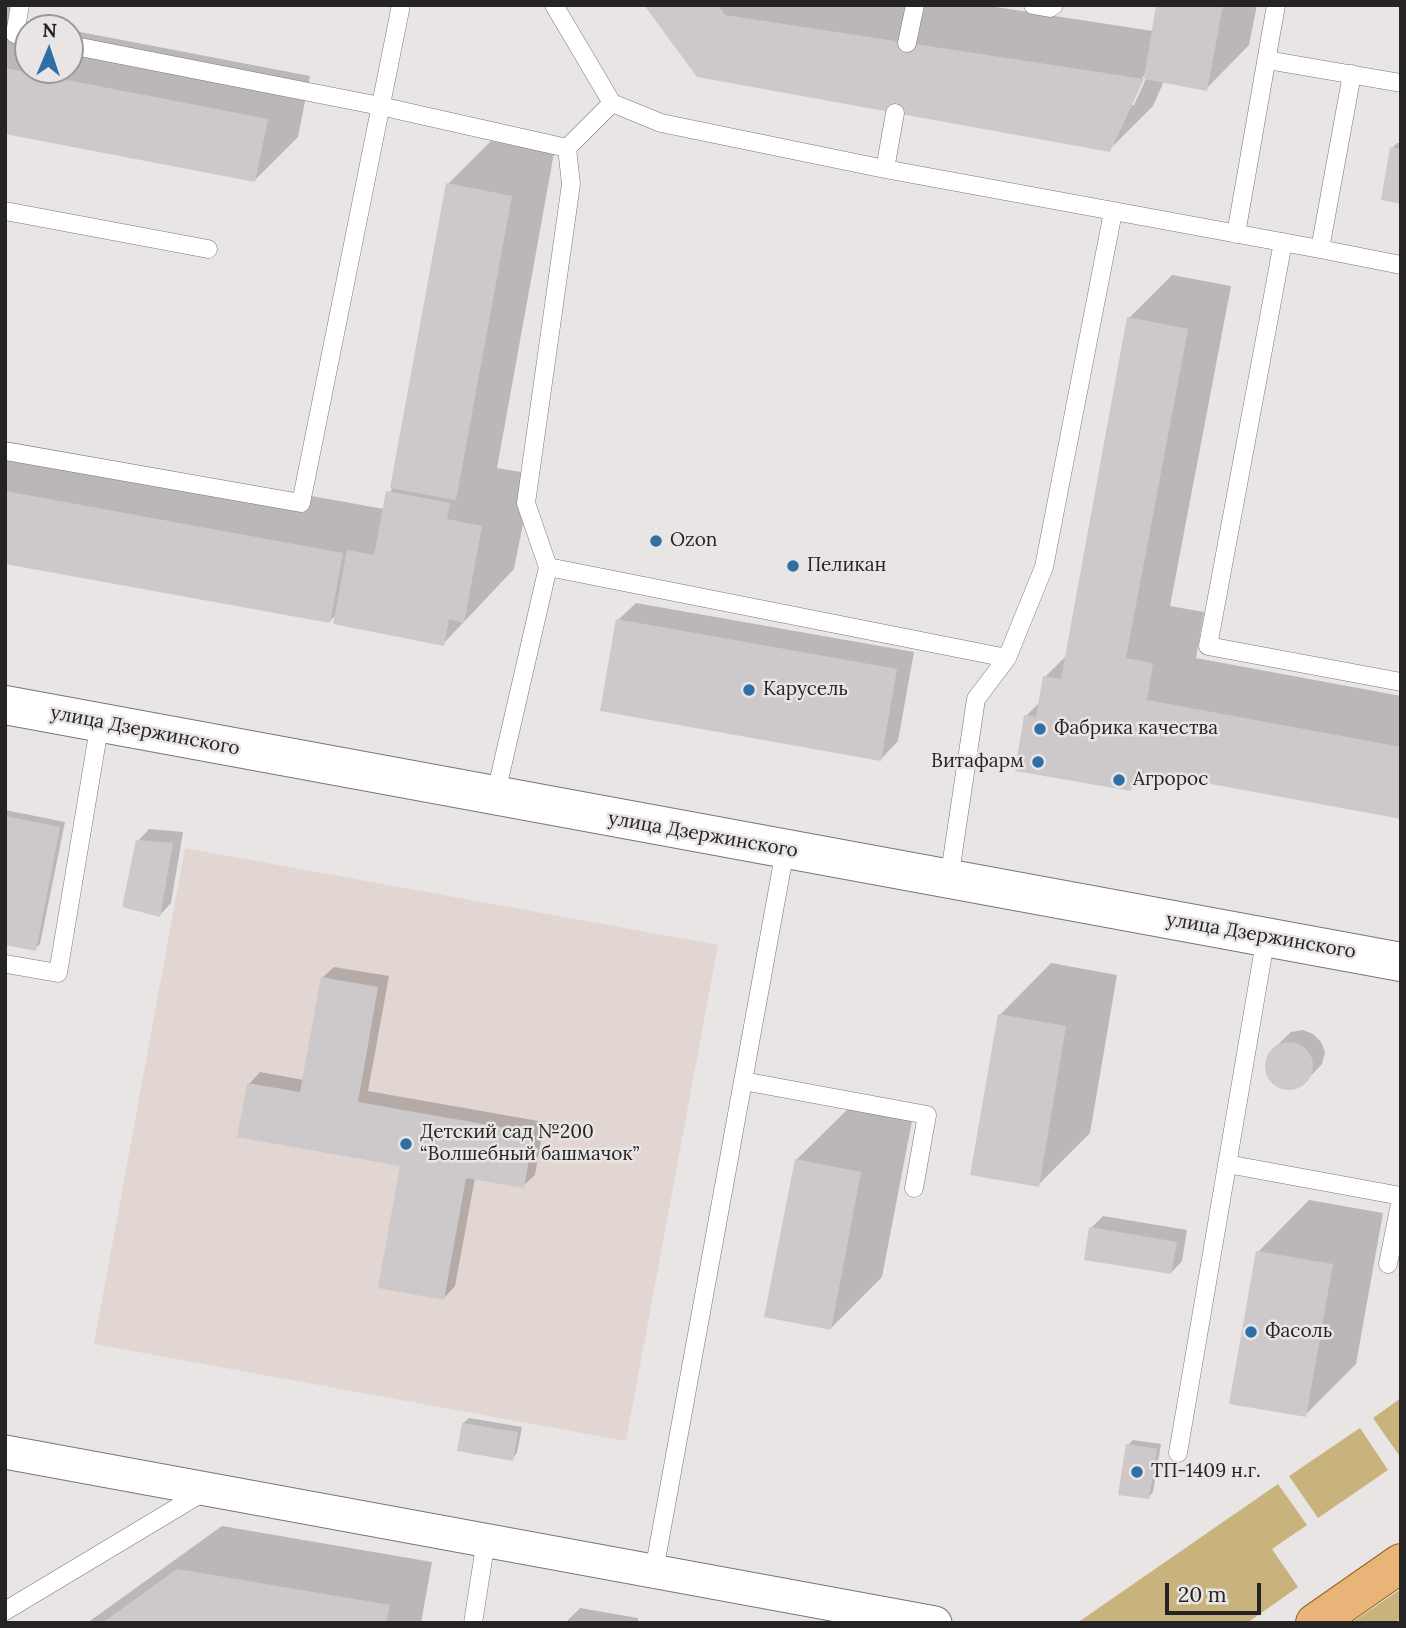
<!DOCTYPE html>
<meta charset="utf-8">
<style>
body{margin:0}
#map{position:relative;width:1406px;height:1628px;overflow:hidden;background:#e9e5e4;font-family:Lora,serif}
canvas{display:block}
.frame{position:absolute;inset:0;border:7px solid #252323;pointer-events:none}
.north{position:absolute;left:14px;top:14px;width:70px;height:70px;box-sizing:border-box;background:#e9e5e4;border:2px solid #9b9797;border-radius:50%;rotate:2deg;font-size:19px;font-weight:700;line-height:28px;text-align:center;color:#252323}
.north::after{content:'';display:block;margin:auto;width:24px;height:32px;background:#2f6fa5;clip-path:polygon(50% 0,100% 100%,50% 72%,0 100%)}
.scale{position:absolute;left:1165px;top:1583px;width:96px;height:32px;box-sizing:border-box;border:4px solid #252323;border-top:0;padding-left:9px;font-size:21px;line-height:24px;white-space:nowrap;color:#252323;-webkit-text-stroke:5px #e9e5e4;paint-order:stroke}
</style>
<div id="map">
<canvas width="1406" height="1628"></canvas>
<div class="frame"></div>
<div class="north">N</div>
<div class="scale">20 m</div>
</div>
<script>
const ctx = document.querySelector('canvas').getContext('2d');
ctx.lineJoin = 'round';
function fill(path, color) { ctx.fillStyle = color; ctx.fill(path, 'evenodd'); }
function stroke(path, color, width, dash) { ctx.strokeStyle = color; ctx.lineWidth = width; ctx.lineCap = dash ? 'butt' : 'round'; ctx.setLineDash(dash || []); ctx.stroke(path); }
function label(font, color, halo, rows, align = 'center') {
  ctx.font = font + ' Lora,serif'; ctx.lineWidth = 5; ctx.setLineDash([]); ctx.textBaseline = 'middle'; ctx.strokeStyle = halo; ctx.fillStyle = color; for (const [text, x, y, turn = 0] of rows) {
    ctx.save(); ctx.translate(x, y); ctx.rotate((+turn || 0) * Math.PI / 180); ctx.textAlign = isNaN(turn) ? turn : align; if (halo) ctx.strokeText(text, 0, 0); ctx.fillText(text, 0, 0); ctx.restore();
  }
}
fill(new Path2D(`
 M185,848L718,945L626,1441L94,1344Z`), '#e2d6d3');
fill(new Path2D(`
 M1401,1398V1458L1373,1418Z
 M1360,1428L1388,1470L1318,1518L1289,1476Z
 M1278,1484L1307,1525L1272,1549L1298,1587L1247,1623H1077Z
 M1401,1589V1618L1394,1623H1351Z`), '#c7b37b');
fill(new Path2D(`
 M5,5H28L25,21L62,28H28V70H70V30L310,76L298,137L255,180L5,132Z
 M646,5H983L1153,31L1158,5H1257L1249,45L1206,89L1164,81L1153,106L1109,150ZM1146,71L1149,72L1134,105H1130Z
 M491,141L554,153L497,468L533,474L514,569L443,644L336,615L330,621L5,562V441L384,509L392,488L448,184Z
 M1397,143H1401V202L1392,148Z
 M1172,275L1231,286L1170,606L1204,612L1196,658L1401,696V817L1149,771L1131,789L1026,716L1040,702L1045,677L1067,655L1129,318Z
 M636,603L914,652L898,741L881,759L618,620Z
 M5,810L65,822L40,944L35,949L6,943L5,946Z
 M149,829L183,832L171,903L160,915L138,841Z
 M1051,963L1117,975L1090,1133L1038,1185L1000,1015Z
 M334,967L389,976L368,1091L544,1122L535,1175L523,1186L475,1178L455,1286L444,1298L402,1164L249,1084L260,1072L304,1080L322,978Z
 M1303,1030L1313,1034L1321,1042L1325,1052L1322,1064L1302,1085L1292,1089L1279,1087L1269,1078L1265,1066L1269,1053L1291,1032Z
 M848,1109L912,1121L882,1277L831,1328L796,1160Z
 M1309,1200L1383,1213L1356,1364L1305,1415L1258,1252Z
 M1103,1216L1187,1230L1182,1261L1171,1273L1091,1228Z
 M469,1418L522,1427L517,1453L512,1459L463,1423Z
 M1133,1440L1161,1444L1153,1492L1148,1498L1128,1445Z
 M222,1526L432,1562L421,1623H87Z
 M580,1608L638,1618V1623H565Z`), '#0003');
fill(new Path2D(`
 M644,5H718L725,15L1144,79L1156,5H1223L1207,91L1144,79L1110,152L697,77Z
 M5,68L268,119L255,182L5,134Z
 M1390,147L1401,149V204L1381,200Z
 M446,183L512,196L456,500L390,488Z
 M1127,317L1188,329L1126,658L1153,663L1147,700L1401,747V819L1135,770L1131,791L1015,771L1024,715L1036,717L1043,676L1061,679Z
 M5,491L343,553L330,623L5,564Z
 M386,491L450,503L447,519L482,526L464,623L449,619L444,646L333,624L347,550L374,555Z
 M616,619L897,669L881,761L600,711Z
 M5,816L60,827L36,951L5,945Z
 M136,840L173,843L160,917L122,907Z
 M321,977L378,987L358,1102L534,1133L524,1188L466,1178L444,1300L378,1288L400,1166L237,1137L247,1083L300,1092Z
 M998,1014L1066,1026L1039,1187L970,1175Z
 M1265 1066a24 24 0 1 1 48 0a24 24 0 1 1-48 0Z
 M795,1159L861,1172L831,1330L764,1317Z
 M1089,1227L1177,1242L1171,1274L1084,1260Z
 M1256,1251L1333,1264L1306,1417L1229,1404Z
 M462,1423L518,1432L513,1461L457,1451Z
 M1126,1444L1157,1449L1149,1499L1118,1495Z
 M177,1569L390,1605L386,1623H102Z`), '#cdc9ca');
const lane = new Path2D(`
 M20,5L15,34L28,37
 M554,5L612,103L661,123L885,169
 M1033,5L1050,8L1054,5
 M907,43L915,5
 M70,45L380,106L567,148
 M1267,60L1401,83
 M895,113L885,169L1320,249L1352,74
 M567,148L612,103
 M5,211L208,249
 M1236,234L1276,5
 M1283,242L1208,646L1401,682
 M1320,249L1401,265
 M5,451L301,503L401,5
 M548,567L526,503L571,184L567,148
 M495,797L548,567L1007,658
 M949,880L976,699L1007,658L1044,567L1113,212
 M6,964L58,973L100,722
 M743,1081L927,1115L914,1188
 M1227,1164L1401,1196
 M1388,1264L1401,1199
 M1178,1453L1266,936
 M654,1571L785,850
 M5,1611L205,1491
 M473,1623L486,1540`);
const street = new Path2D(`
 M5,1452L935,1623`);
const secondary = new Path2D(`
 M5,705L1401,962`);
const primary = new Path2D(`
 M1315,1623L1401,1563`);
stroke(lane, '#7a7676', 19);
stroke(street, '#7a7676', 35);
stroke(secondary, '#7a7676', 40);
stroke(primary, '#9b611e', 40);
stroke(lane, '#fff', 18);
stroke(street, '#fff', 33);
stroke(secondary, '#fff', 38);
stroke(primary, '#e9b477', 38);
for (const [x, y, r, color] of [
 [656,541,7,"#2f6fa5"],
 [793,566,7,"#2f6fa5"],
 [749,690,7,"#2f6fa5"],
 [1040,729,7,"#2f6fa5"],
 [1038,762,7,"#2f6fa5"],
 [1119,780,7,"#2f6fa5"],
 [406,1144,7,"#2f6fa5"],
 [1251,1332,7,"#2f6fa5"],
 [1137,1472,7,"#2f6fa5"]
]) { const dot = new Path2D(); dot.arc(x, y, r, 0, 2 * Math.PI); ctx.fillStyle = color; ctx.fill(dot); stroke(dot, '#e9e5e4', 2.5); }
label('19px', '#252323', '#e9e5e4', [
 ["Ozon",670,541],
 ["Пеликан",807,566],
 ["Карусель",763,690],
 ["Фабрика качества",1054,729],
 ["Витафарм",1024,762,"right"],
 ["Агророс",1133,780],
 ["Детский сад №200",420,1133],
 ["“Волшебный башмачок”",420,1155],
 ["Фасоль",1265,1332],
 ["ТП-1409 н.г.",1151,1472]
], 'left');
label('19px', '#252323', '#e9e5e4', [
 ["улица Дзержинского",145,731,11],
 ["улица Дзержинского",703,835,10],
 ["улица Дзержинского",1261,936,10]
]);
</script>
